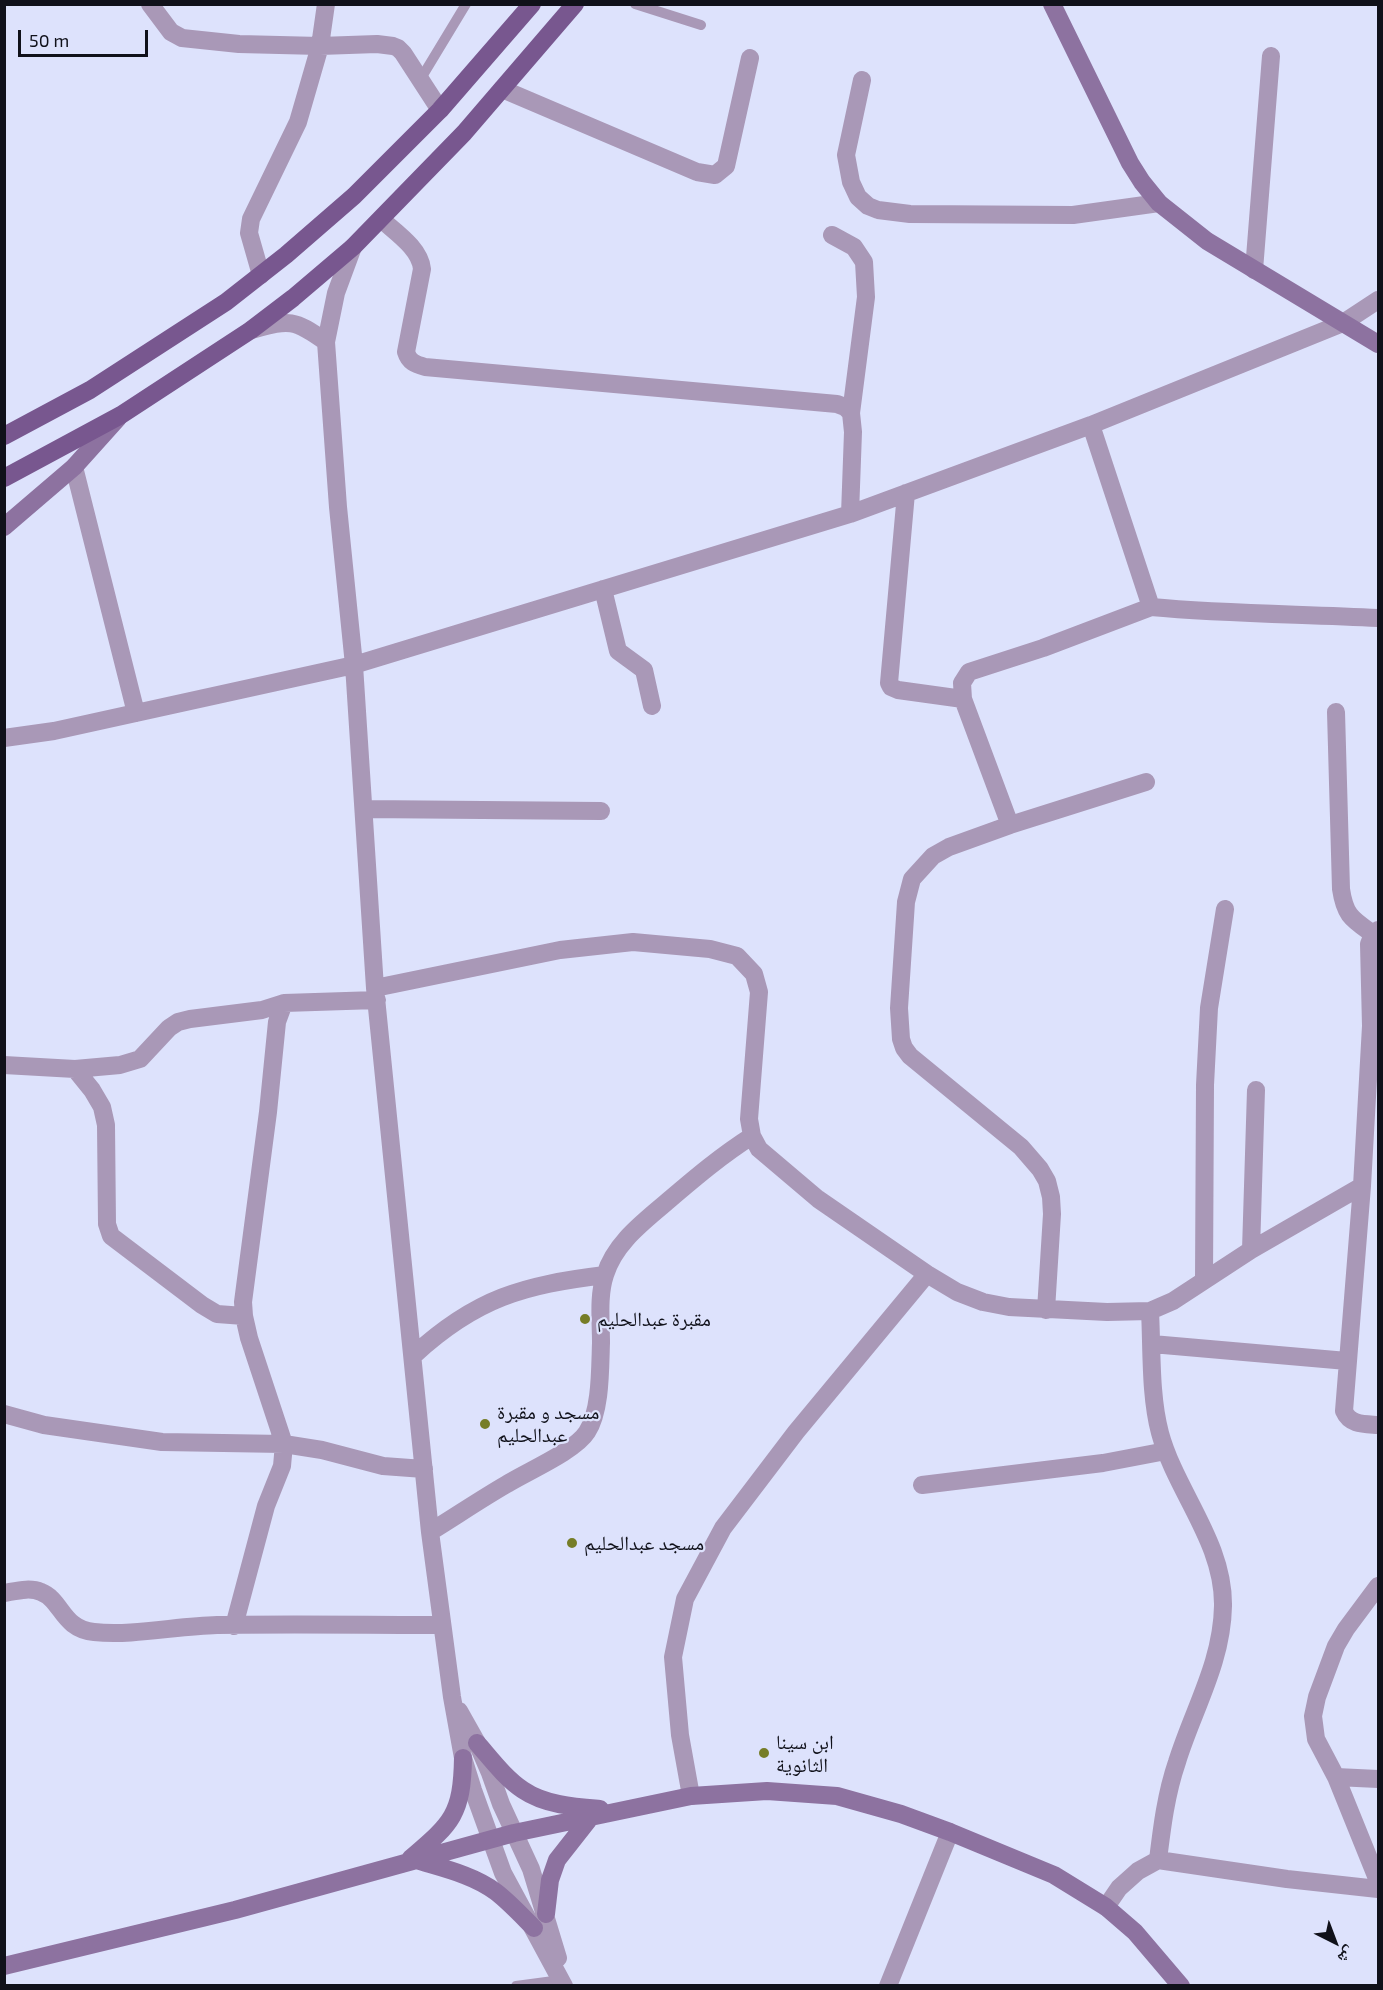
<!DOCTYPE html>
<meta charset="utf-8">
<style>
body{margin:0}
#map{position:relative;width:1383px;height:1990px;overflow:hidden;background:#dde2fc;font-family:"Exo 2","Noto Naskh Arabic",sans-serif}
canvas{display:block}
.frame{position:absolute;inset:0;border:6px solid #10111a;pointer-events:none}
.north{position:absolute;left:1305px;top:1912px;width:60px;height:60px;-webkit-text-stroke:4px #dde2fc;paint-order:stroke;rotate:138deg;font-size:16px;font-weight:700;line-height:24px;text-align:center;color:#10111a}
.north::after{content:'';display:block;margin:auto;width:21px;height:27px;background:#10111a;clip-path:polygon(50% 0,100% 100%,50% 72%,0 100%)}
.scale{position:absolute;left:18px;top:30px;width:130px;height:27px;box-sizing:border-box;border:3px solid #10111a;border-top:0;padding-left:8px;font-size:18px;line-height:21px;white-space:nowrap;color:#10111a;-webkit-text-stroke:4px #dde2fc;paint-order:stroke}
</style>
<div id="map">
<canvas width="1383" height="1990"></canvas>
<div class="frame"></div>
<div class="north">ش</div>
<div class="scale">50 m</div>
</div>
<script>
const ctx = document.querySelector('canvas').getContext('2d');
ctx.lineJoin = 'round';
function stroke(path, color, width, dash) { ctx.strokeStyle = color; ctx.lineWidth = width; ctx.lineCap = dash ? 'butt' : 'round'; ctx.setLineDash(dash || []); ctx.stroke(path); }
function label(font, color, halo, rows, align = 'center') {
  ctx.font = font + ' "Exo 2","Noto Naskh Arabic",sans-serif'; ctx.lineWidth = 4.5; ctx.setLineDash([]); ctx.textBaseline = 'middle'; ctx.strokeStyle = halo; ctx.fillStyle = color; for (const [text, x, y, turn = 0] of rows) {
    ctx.save(); ctx.translate(x, y); ctx.rotate((+turn || 0) * Math.PI / 180); ctx.textAlign = isNaN(turn) ? turn : align; if (halo) ctx.strokeText(text, 0, 0); ctx.fillText(text, 0, 0); ctx.restore();
  }
}
stroke(new Path2D(`
 M635,4L701,25
 M420,80L466,4
 M516,1986L561,1980`), '#a998b7', 10);
stroke(new Path2D(`
 M150,4L171,32L182,38L239,44L320,46L377,44L393,46L398,48L403,53L440,110
 M862,80L846,155L851,182L858,197L868,206L878,210L910,214L1073,215L1159,203
 M502,89L697,172L715,175L726,166L750,58
 M381,219C395,232 420,248 422,269L406,352C409,362 415,364 425,367L837,404L845,407L851,413
 M832,235L854,247L864,262L866,297L851,413L853,432L850,514
 M353,247L336,293L326,342L338,507L354,665L375,988L430,1532L452,1697L463,1758L473,1790L503,1873L564,1986
 M1254,270L1271,56
 M261,275L249,233L251,219L298,122L320,46L326,4
 M251,330C289,320 293,318 326,342
 M1091,425L1151,607C1227,614 1302,614 1378,618
 M74,467L136,713
 M906,493L889,683L891,687L898,690L963,699
 M603,589L618,651L644,670L652,706
 M1336,712L1341,889C1345,916 1352,919 1373,934
 M4,738L54,731L354,665L850,514L1091,425L1343,323L1378,300
 M364,809L601,811
 M1010,825L1146,782
 M375,988L560,950L633,942L710,949L737,956L754,974L759,992L749,1119L752,1136L759,1149L818,1199L927,1274L957,1292L983,1302L1009,1307L1107,1312L1150,1311L1173,1301L1251,1250L1362,1186L1371,1026L1369,944L1373,934L1378,930
 M4,1065L75,1069L120,1065L140,1059L169,1028L178,1022L190,1019L262,1010L284,1003L377,1000
 M75,1069L92,1090L102,1107L106,1125L107,1224L111,1236L202,1305L217,1314L244,1316
 M1362,1186L1344,1411C1350,1425 1364,1424 1378,1425
 M1251,1250L1256,1090
 M1204,1280L1205,1085L1209,1008L1225,909
 M1046,1310L1052,1214L1051,1197L1047,1181L1040,1169L1021,1147L910,1056L904,1048L901,1039L899,1008L906,902L912,879L933,856L949,847L1010,825L963,699L962,683L969,672L1043,648L1151,607
 M1150,1311C1152,1349 1150,1396 1160,1433C1176,1492 1224,1542 1223,1606C1222,1663 1193,1710 1177,1762C1166,1794 1162,1827 1158,1860
 M1152,1344L1347,1361
 M414,1355C476,1298 523,1285 605,1275
 M4,1414L44,1425L162,1442L284,1444L322,1450L383,1466L424,1469
 M922,1485L1103,1463L1166,1451
 M430,1532C456,1516 481,1499 507,1484C528,1471 575,1451 587,1432C601,1411 600,1368 601,1343C601,1321 598,1296 605,1275C615,1242 645,1221 669,1200C696,1177 722,1155 752,1136
 M1378,1586L1346,1629L1336,1646L1317,1697L1313,1716L1316,1739L1336,1777L1378,1881
 M4,1593C16,1591 30,1587 41,1592C62,1600 62,1629 94,1632C133,1636 177,1626 217,1625C292,1624 367,1625 442,1625
 M234,1626L266,1506L282,1466L284,1444L249,1338L244,1316L243,1302L268,1112L277,1022L284,1003
 M459,1711L477,1743L490,1773L501,1804L531,1869L558,1958
 M1336,1777L1378,1779
 M691,1796L680,1735L673,1657L685,1599L723,1528L796,1432L927,1274
 M1106,1907L1119,1888L1138,1871L1158,1860L1287,1879L1378,1889
 M888,1986L950,1832`), '#a998b7', 18);
stroke(new Path2D(`
 M1052,4L1130,163L1142,182L1159,203L1207,241L1378,344
 M4,527L74,467L118,418
 M477,1743C491,1759 505,1778 523,1790C545,1805 575,1807 600,1809
 M410,1859C452,1823 462,1815 463,1758
 M416,1860C442,1868 474,1875 496,1892C509,1902 522,1916 534,1928
 M546,1914L550,1880L557,1860L590,1818
 M4,1966L235,1910L514,1833L691,1796L767,1791L837,1796L901,1814L950,1832L1054,1875L1106,1907L1135,1932L1181,1986`), '#8d72a0', 18);
stroke(new Path2D(`
 M4,436L90,390L226,302L286,255L354,196L440,110L532,4
 M4,478L121,415L251,330L293,298L353,247L464,133L575,4`), '#78578f', 18);
for (const [x, y, r, color] of [
 [585,1319,6,"#767d27"],
 [485,1424,6,"#767d27"],
 [572,1543,6,"#767d27"],
 [764,1753,6,"#767d27"]
]) { const dot = new Path2D(); dot.arc(x, y, r, 0, 2 * Math.PI); ctx.fillStyle = color; ctx.fill(dot); stroke(dot, '#dde2fc', 2); }
label('20px', '#10111a', '#dde2fc', [
 ["مقبرة عبدالحليم",597,1319],
 ["مسجد و مقبرة",497,1412],
 ["عبدالحليم",497,1435],
 ["مسجد عبدالحليم",584,1543],
 ["ابن سينا",776,1742],
 ["الثانوية",776,1765]
], 'left');
</script>
